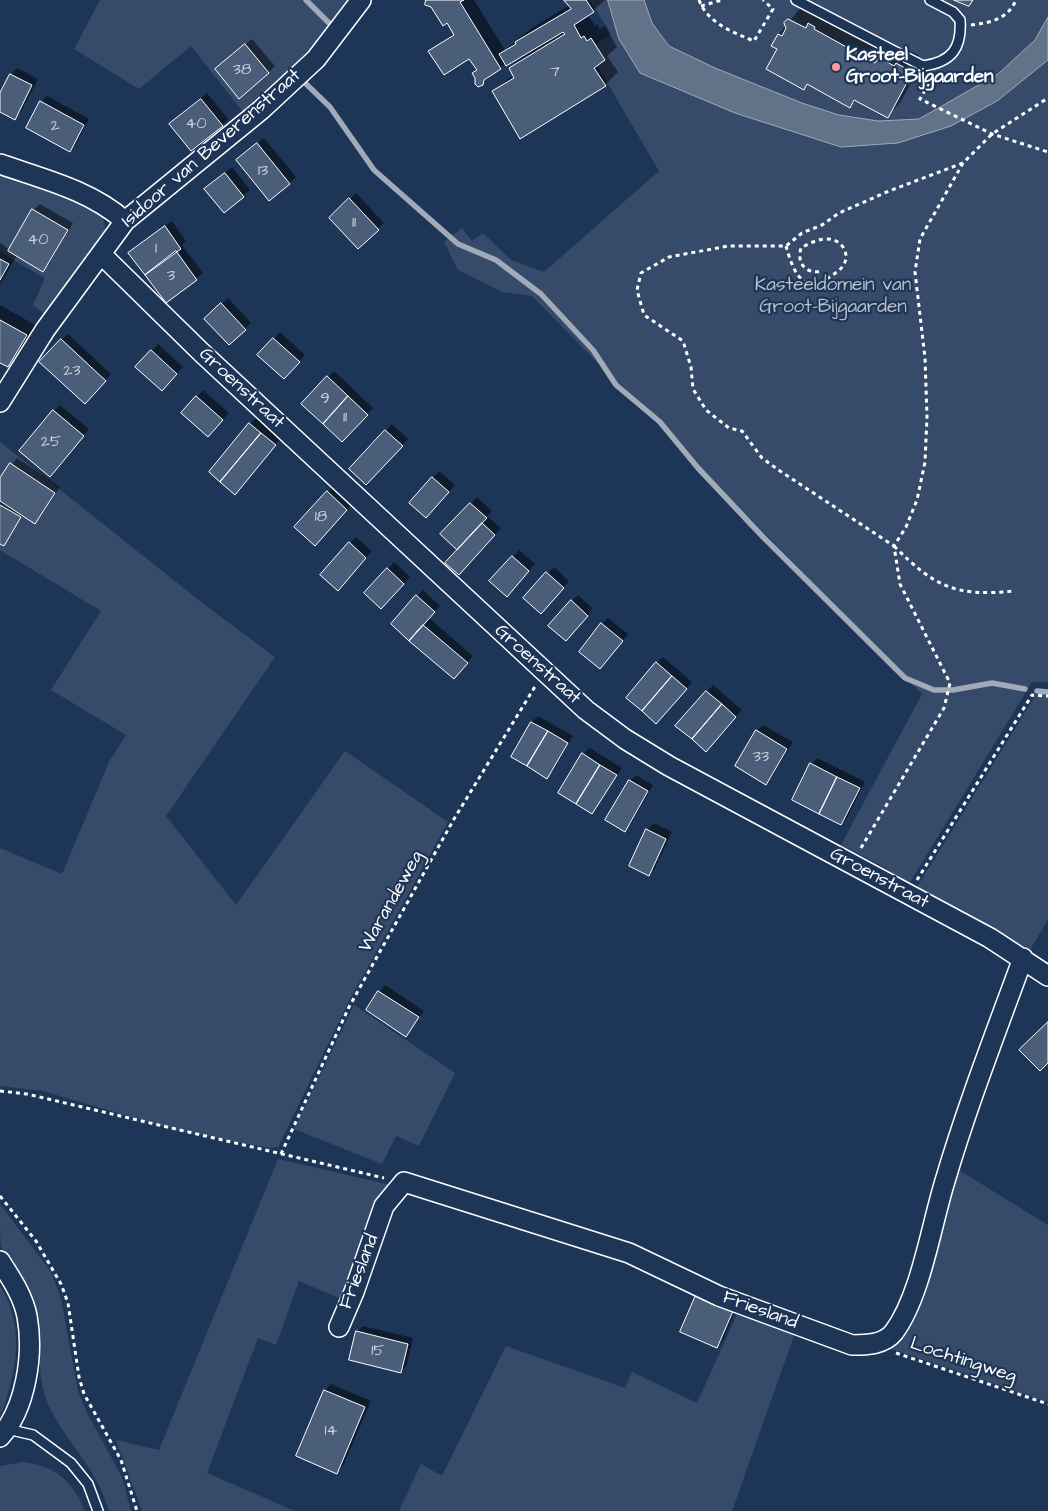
<!DOCTYPE html>
<style>
body{margin:0}
canvas{display:block;background:#1d3557}
</style>
<canvas width="1048" height="1511"></canvas>
<script>
const ctx = document.querySelector('canvas').getContext('2d');
ctx.lineJoin = 'round';
function fill(path, color) { ctx.fillStyle = color; ctx.fill(path, 'evenodd'); }
function stroke(path, color, width, dash) { ctx.strokeStyle = color; ctx.lineWidth = width; ctx.lineCap = dash ? 'butt' : 'round'; ctx.setLineDash(dash || []); ctx.stroke(path); }
function label(font, color, halo, rows, align = 'center') {
  ctx.font = font + ' "Architects Daughter",sans-serif'; ctx.lineWidth = 4.5; ctx.setLineDash([]); ctx.textBaseline = 'middle'; ctx.strokeStyle = halo; ctx.fillStyle = color; for (const [text, x, y, turn = 0] of rows) {
    ctx.save(); ctx.translate(x, y); ctx.rotate((+turn || 0) * Math.PI / 180); ctx.textAlign = isNaN(turn) ? turn : align; if (halo) ctx.strokeText(text, 0, 0); ctx.fillText(text, 0, 0); ctx.restore();
  }
}
fill(new Path2D(`
 M100,0H348L319,38L310,54L276,86L243,112L191,46L139,89L74,49Z
 M590,0H1048V682H1032L909,884L880,865L841,845L922,694L532,296L502,292L458,270L444,242L462,228L472,241L483,233L511,260L544,272L659,171L588,50L611,34Z
 M0,170C32,180 72,188 98,211C104,216 105,225 105,232L46,316L33,305L45,278L0,252Z
 M0,442L205,605L275,657L166,816L236,905L345,751L448,822L348,1003L278,1147L270,1148L179,1131L43,1091L0,1086V848L62,874L109,762L126,735L51,690L101,611L0,550Z
 M1037,693L1048,694V919L1030,950L917,887Z
 M354,1005L455,1073L419,1146L396,1136L382,1164L294,1129Z
 M278,1159L395,1186L344,1300L299,1281L276,1345L258,1338L207,1473L295,1511H142L116,1440L159,1450Z
 M954,1167L1048,1225V1402L883,1346L893,1338Z
 M0,1204L51,1272L61,1299L78,1391L87,1413L122,1477L131,1511H109C98,1471 69,1445 51,1410C34,1378 43,1340 34,1305C27,1279 12,1268 1,1246C0,1236 0,1216 0,1204Z
 M0,1286C21,1319 19,1357 8,1393C6,1400 4,1409 0,1415Z
 M739,1310L796,1330L732,1511H399L421,1464L442,1476L506,1346L625,1388L632,1372L697,1403Z
 M23,1462C57,1467 72,1480 85,1511H0V1466Z`), '#364b69');
const water = new Path2D(`
 M608,0H644L652,23L669,46L715,68L802,103L839,115L878,121L919,119L998,74L1035,40L1048,17V60L997,101L951,126L898,143L841,147L735,113L640,73L619,39Z`);
fill(water, '#617289');
stroke(water, '#a0aab8', 1);
fill(new Path2D(`
 M428,0H474L505,50L530,29L570,5L567,0H605L588,15L595,26L597,24L600,29L605,26L617,47L607,56L618,72L605,85L494,91L514,74L510,69L524,55L506,63L480,85L478,70L469,57L430,51L454,33Z
 M802,6L887,50L893,45L908,53L910,51L919,55L917,58L923,61L900,103L887,116L857,100L850,106L809,84L804,88L779,48V34Z
 M252,39L275,66L269,72L223,63Z
 M17,68L38,79L21,112L14,118L0,111V96L11,74Z
 M207,93L228,119L222,125L177,118Z
 M47,96L89,119L76,144L69,151L41,102Z
 M264,138L296,177L269,200L244,154Z
 M232,167L250,190L224,211L206,189Z
 M356,193L384,223L358,247L331,218Z
 M40,204L73,223L49,264L43,271L17,255L0,285V243L10,250L33,210Z
 M172,221L186,241L182,245L203,273L166,302L130,253Z
 M228,298L251,323L229,344L206,319Z
 M0,305L35,325L17,356L8,366L0,362Z
 M280,332L305,355L290,371L259,355Z
 M68,334L111,374L91,396L61,340Z
 M158,344L183,367L168,383L152,351Z
 M334,371L373,408L348,434L302,404Z
 M203,390L229,413L214,429L183,413Z
 M60,405L89,429L56,469L54,411Z
 M256,418L281,438L241,487L250,424Z
 M392,424L408,439L373,477L350,469Z
 M17,458L60,487L41,516L35,523L23,515L4,544L0,542V481Z
 M439,471L455,485L433,510L411,502Z
 M334,485L353,503L321,538L295,527Z
 M477,497L492,511L487,516L501,528L465,568L458,550L442,534Z
 M356,537L372,551L344,583L350,543Z
 M519,550L535,564L513,589L491,581Z
 M394,562L410,577L388,601V569Z
 M554,567L569,581L547,606L525,598Z
 M423,590L440,606L429,618L473,656L460,671L392,624Z
 M578,595L593,609L572,634V601Z
 M608,618L628,634L606,661L602,624Z
 M663,657L692,682L663,716L657,663Z
 M713,685L742,710L712,744L677,725Z
 M538,716L573,736L553,771L547,777L512,756L532,722Z
 M763,725L793,742L772,777L766,783L757,731Z
 M590,748L622,768L592,813L583,754Z
 M817,758L865,782L847,818L841,824L811,764Z
 M636,775L653,785L631,824L625,830L630,781Z
 M654,823L672,832L655,868L649,874L631,866L647,830Z
 M385,985L424,1011L406,1035L367,1010Z
 M738,1304L723,1340L717,1346L682,1331Z
 M363,1326L413,1338L407,1365L401,1372L357,1332Z
 M331,1384L371,1401L343,1466L337,1472L298,1456L325,1390Z`), '#0007');
stroke(new Path2D(`
 M306,0L332,26L330,30
 M302,80L330,107L374,170L458,244L496,260L541,294L593,350L616,385L660,422L698,468L763,537L905,678L934,690H953L992,683L1025,689
 M1037,691L1048,692`), '#a0aab8', 5.5);
const building = new Path2D(`
 M426,0H464L460,2L501,69L484,80L483,85L478,87L475,84V78L472,73L477,70L469,59L444,75L428,51L454,35L447,23L443,26L431,7L425,5Z
 M564,0H586L594,12L574,25L581,38L584,36L587,41L591,38L605,60L594,68L606,86L520,139L492,91L514,78L509,68L565,34L563,32L506,66L499,54L516,44L515,42L571,9Z
 M954,0H973L969,6Z
 M788,19L806,28L808,23L815,27L814,29L875,63L879,57L894,66L896,63L907,69L905,71L911,75L888,118L854,100L850,108L807,84L804,90L766,69L777,49L771,46L778,34L782,36L786,28L784,23Z
 M245,44L269,73L239,99L215,69Z
 M10,74L32,85L15,120L0,112V93Z
 M201,99L223,126L191,151L169,124Z
 M40,101L84,125L70,152L26,128Z
 M257,143L290,184L269,201L236,160Z
 M225,173L244,197L224,213L204,189Z
 M349,198L379,230L358,249L329,218Z
 M32,209L68,230L43,272L8,251Z
 M165,226L181,249L145,275L128,253Z
 M176,251L197,280L166,303L145,275Z
 M0,259L9,264L0,280Z
 M221,303L246,330L229,345L204,319Z
 M0,320L27,335L8,367L0,363Z
 M273,338L300,362L284,379L257,355Z
 M61,339L106,381L85,404L39,362Z
 M151,350L177,374L162,391L135,367Z
 M327,376L348,396L323,424L301,404Z
 M196,396L223,420L208,437L181,413Z
 M348,396L368,415L342,442L323,424Z
 M53,410L84,436L50,477L19,451Z
 M249,423L261,433L220,482L209,472Z
 M385,430L403,446L366,485L349,469Z
 M261,433L276,445L235,495L220,482Z
 M10,463L55,493L35,524L0,501V478Z
 M432,477L449,492L426,518L409,503Z
 M327,491L347,510L315,546L294,527Z
 M470,503L487,518L457,550L440,534Z
 M0,505L21,517L4,546L0,544Z
 M482,523L495,535L459,575L445,563Z
 M349,542L366,558L338,591L320,575Z
 M512,556L529,571L507,597L489,581Z
 M387,568L404,584L381,609L364,593Z
 M546,572L564,588L541,614L523,598Z
 M416,595L435,612L409,641L391,624Z
 M571,600L588,616L566,641L548,626Z
 M601,623L623,641L600,669L579,652Z
 M423,625L468,663L454,679L409,641Z
 M656,662L672,676L642,711L626,698Z
 M672,676L687,689L656,724L642,711Z
 M706,691L722,704L692,739L675,726Z
 M722,704L736,717L706,752L692,739Z
 M531,722L548,731L527,766L511,757Z
 M756,730L787,749L766,785L735,766Z
 M548,731L568,743L547,779L527,766Z
 M582,753L600,765L576,804L558,793Z
 M810,763L837,777L819,814L792,800Z
 M600,765L617,775L592,814L576,804Z
 M837,777L860,788L841,825L819,814Z
 M629,780L648,791L625,832L605,820Z
 M646,829L666,839L649,876L629,866Z
 M378,991L419,1017L406,1037L366,1010Z
 M1048,1022V1063L1040,1071L1019,1050Z
 M696,1295L733,1311L717,1348L680,1332Z
 M356,1331L408,1344L401,1373L349,1360Z
 M324,1390L365,1407L337,1474L296,1456Z`);
fill(building, '#4a5d79');
stroke(building, '#fff', 1);
const lane = new Path2D(`
 M796,0L923,66C952,62 962,48 960,20L953,12L930,0
 M7,1429L33,1435L71,1463L88,1484L98,1511`);
const street = new Path2D(`
 M0,164C43,179 90,190 125,221
 M101,254L201,352L586,710L625,739L669,766L990,938L1048,976
 M0,402L45,330L125,221L261,110L316,59L361,0
 M0,1261C11,1278 23,1296 27,1316C34,1354 26,1408 0,1437
 M339,1327L354,1292L384,1206L404,1182L629,1253L719,1296L852,1345C866,1345 884,1345 894,1332C921,1295 931,1226 945,1181C967,1106 996,1032 1023,958`);
stroke(lane, '#fff', 12);
stroke(street, '#fff', 22);
stroke(new Path2D(`
 M699,0C708,23 732,32 754,41L773,9L763,0
 M701,6L722,0
 M971,25C990,23 1008,19 1016,0
 M933,76L920,99L992,134L1048,152
 M963,163L889,191L839,213L822,225L802,233L786,246H728L669,257L641,273L637,290L644,315L683,341L691,367L693,389L706,410L729,428L742,431L762,458L780,471L894,546L906,527L917,500L925,462L927,417L925,358L915,272L920,239L963,163L992,134L1048,98
 M786,246C792,267 801,296 828,278C835,273 842,270 845,262C847,257 846,252 843,247C833,233 814,240 801,248C796,264 807,275 823,271
 M894,546C935,587 955,597 1014,591
 M861,848L944,708L950,683L900,584L894,546
 M917,880L1032,695L1048,696
 M0,1091L27,1094L384,1178
 M281,1154L349,1007L454,819L536,685
 M0,1196L36,1241L61,1284L68,1303L79,1377L84,1394L121,1460L137,1511
 M896,1353L1048,1404`), '#fff', 3, [4, 4]);
stroke(lane, '#1d3557', 9);
stroke(street, '#1d3557', 19);
for (const [x, y, r, color] of [
 [836,67,5,"#ff9aa2"]
]) { const dot = new Path2D(); dot.arc(x, y, r, 0, 2 * Math.PI); ctx.fillStyle = color; ctx.fill(dot); stroke(dot, '#1d3557', 2); }
label('16px', '#d2d6de', null, [
 ["38",242,71],
 ["7",555,73],
 ["40",196,125],
 ["2",55,127],
 ["13",263,172],
 ["11",354,224],
 ["40",38,241],
 ["1",156,250],
 ["3",171,277],
 ["23",72,372],
 ["9",325,400],
 ["11",345,419],
 ["25",51,443],
 ["18",321,518],
 ["33",761,758],
 ["15",378,1352],
 ["14",331,1432]
]);
label('bold 19px', '#fff', '#1d3557', [
 ["Kasteel",846,56],
 ["Groot-Bijgaarden",846,78]
], 'left');
label('19px', '#fff', '#1d3557', [
 ["Isidoor van Beverenstraat",212,149,-41],
 ["Groenstraat",241,389,43],
 ["Groenstraat",537,665,42],
 ["Groenstraat",879,879,28],
 ["Warandeweg",392,902,-61],
 ["Friesland",360,1272,-69],
 ["Friesland",760,1311,20],
 ["Lochtingweg",963,1361,18]
]);
label('19px', '#b9c0ca', '#1d3557', [
 ["Kasteeldomein van",833,286],
 ["Groot-Bijgaarden",833,308]
]);
</script>
